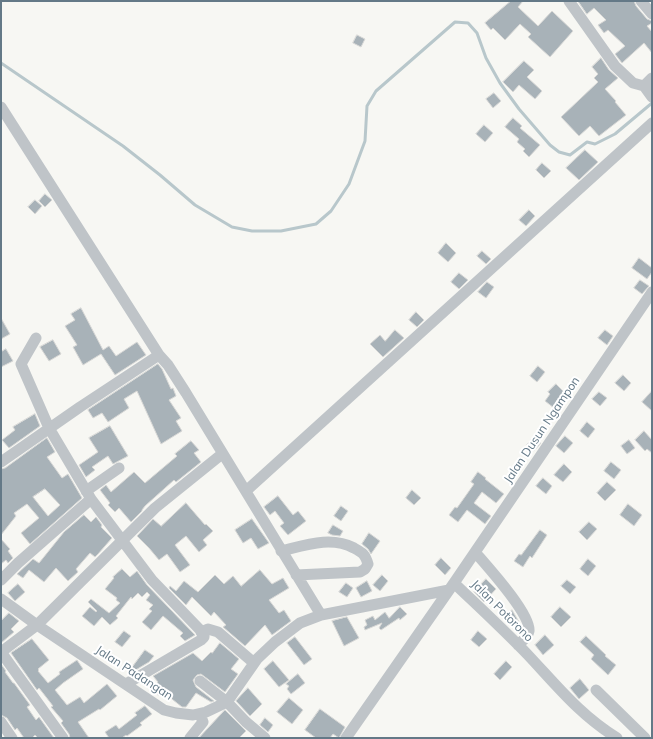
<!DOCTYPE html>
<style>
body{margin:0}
#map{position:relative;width:653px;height:739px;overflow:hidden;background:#f7f7f3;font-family:Mulish,sans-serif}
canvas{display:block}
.frame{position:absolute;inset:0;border:2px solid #647987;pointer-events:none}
</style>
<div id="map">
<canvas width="653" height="739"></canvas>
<div class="frame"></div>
</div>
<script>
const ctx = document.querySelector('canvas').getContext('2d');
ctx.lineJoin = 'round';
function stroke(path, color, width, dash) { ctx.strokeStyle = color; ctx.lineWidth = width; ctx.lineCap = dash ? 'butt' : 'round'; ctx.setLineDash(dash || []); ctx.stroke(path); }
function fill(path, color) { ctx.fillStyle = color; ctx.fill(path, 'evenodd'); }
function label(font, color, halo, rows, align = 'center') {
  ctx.font = font + ' Mulish,sans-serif'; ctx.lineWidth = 4; ctx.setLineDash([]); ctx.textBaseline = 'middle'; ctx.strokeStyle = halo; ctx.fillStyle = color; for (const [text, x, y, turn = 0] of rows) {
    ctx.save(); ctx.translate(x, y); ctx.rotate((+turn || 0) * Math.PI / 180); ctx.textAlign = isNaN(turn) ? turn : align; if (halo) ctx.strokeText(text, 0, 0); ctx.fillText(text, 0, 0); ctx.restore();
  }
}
stroke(new Path2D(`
 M1,63L123,146L160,175L195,205L232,227L252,231H281L316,224L331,211L349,184L365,141L367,106L376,91L455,22L468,23L477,33L486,58L500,83L519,109L550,145L559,152L570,155L587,142L595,144L615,134L652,103`), '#b8c7cb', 3);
const building = new Path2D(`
 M511,1H523L518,7L538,26L552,11L573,31L550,57L528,37L531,34L520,24L505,40L493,28L491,30L485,23Z
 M578,1H634L636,6L647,19L652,21V23L647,26L652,32V53L644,43L622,63L615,54L625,46L608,30L604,33L598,25L606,20L594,8L587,14Z
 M357,35L365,39L361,47L353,43Z
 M601,58L609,70L618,78L605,89L616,101L615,102L626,115L599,136L590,126L579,136L561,117L598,82L594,78L598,74L592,67Z
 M524,61L534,70L527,77L542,91L535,99L519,85L513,92L503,82Z
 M494,93L501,101L493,108L486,99Z
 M513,118L522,126L520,128L540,145L529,157L523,151L525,149L517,142L519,139L505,127Z
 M484,125L493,133L485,142L476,134Z
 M585,150L598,162L579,180L566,168Z
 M542,163L551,171L544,178L536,170Z
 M45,194L52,200L45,207L39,201Z
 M35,200L42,206L35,214L28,207Z
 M529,210L535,216L526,226L519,220Z
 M446,243L456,253L448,262L438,253Z
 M482,251L491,259L486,264L477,256Z
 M639,258L652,268V272L647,279L632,268Z
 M459,273L468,280L459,289L451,282Z
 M640,280L649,286L642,294L634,288Z
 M487,282L494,287L486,298L478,292Z
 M81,308L103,350L109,346L116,356L137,342L146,355L115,375L101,354L83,365L73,347L77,345L65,326L75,320L71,314Z
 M416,312L424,320L417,327L409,320Z
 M1,318L10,334L1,339Z
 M395,330L404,338L383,357L370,344L380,335L385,341Z
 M605,330L613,336L607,345L598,338Z
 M53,340L61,354L49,361L40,347Z
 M6,349L13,361L1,367V352Z
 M158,364L162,369L171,389L173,388L176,396L169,400L181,418L176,421L182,431L161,444L137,391L124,399L129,408L108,422L102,413L93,418L88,410Z
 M538,366L545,372L537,382L530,376Z
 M623,375L631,383L624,391L615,383Z
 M556,384L567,395L554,408L545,401L550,394L548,392Z
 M652,391V411L642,402Z
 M599,392L607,398L600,406L592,399Z
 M35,414L40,426L9,448L2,440L15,430L13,427Z
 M587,422L595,429L588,438L580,431Z
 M110,426L128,456L113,464L108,456L92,467L95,470L86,477L79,465L98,452L89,438Z
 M644,431L652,440V453L647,449L645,451L635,440Z
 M565,436L573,443L564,453L556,446Z
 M534,437L541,443L534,451L527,445Z
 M47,438L55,452L47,457L62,478L68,474L82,498L30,544L21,533L39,518L27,504L14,513L16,516L1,535V469L5,468ZM45,489L60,505L48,516L33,497Z
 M629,440L635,448L627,454L621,446Z
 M191,441L199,450L194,453L201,462L176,482L174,480L145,506L142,510V511L131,522L119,508L115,512L108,505L110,503L100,490L106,485L111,492L134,472L145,483L177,456L175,454Z
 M611,462L621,470L614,479L604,471Z
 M564,464L572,472L563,482L554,475Z
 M478,472L486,478L485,479L504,494L496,503L482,492L474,503L491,516L485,524L467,510L458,522L449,515L455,507L457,508L474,484L471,482Z
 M543,478L552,486L546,494L536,486Z
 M607,482L616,490L605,501L597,493Z
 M412,490L421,498L414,505L406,498Z
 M278,496L293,515L298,511L306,521L288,535L280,526L284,523L275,511L270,515L264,507Z
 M186,503L205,525L206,524L213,531L203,540L207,545L199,552L186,536L175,545L190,565L180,572L167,554L159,560L149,548L137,536L153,519L161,526Z
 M628,504L642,515L634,526L620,515Z
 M341,506L348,511L341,521L334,516Z
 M84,515L91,522L96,517L102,525L101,527L112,538L98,554L95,557L90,553L76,569L78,572L68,581L56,568L44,582L29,570L23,578L17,574L33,559L39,563L64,532Z
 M252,519L269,543L258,549L251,538L243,543L235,530Z
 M589,522L597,529L587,540L579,532Z
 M333,525L343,531L340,536L332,535L328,533Z
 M540,530L547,535L532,558L530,556L523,567L514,561L519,554L521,555Z
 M369,533L380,541L371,554L368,549L362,544Z
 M1,539L10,549L8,551L13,558L8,563L6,560L1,564Z
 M441,558L451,568L445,575L435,565Z
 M588,559L596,566L588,576L580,569Z
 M122,569L130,577L137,571L147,585L195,635L185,641L180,636L183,633L163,616L151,630L142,622L152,611L149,609L153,605L146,600L150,595L147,592L142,597L138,593L132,599L131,597L116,616L118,618L110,625L102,617L94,626L82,616L90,607L96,612L97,611L88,602L91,599L109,613L120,603L116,600L117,598L105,589L114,578L113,577Z
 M260,570L272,584L283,578L289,588L269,600L279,613L284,610L291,621L272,635L265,625L245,646L223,627L226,625L214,612L211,616L192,597L186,605L169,588L170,586L176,591L184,581L198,592L215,575L224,584L233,576L241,586Z
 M382,575L388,581L380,591L373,585Z
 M486,579L496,589L484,602L474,592Z
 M567,580L576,587L570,594L561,586Z
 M367,581L372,591L361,597L356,588Z
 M346,583L353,588L347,597L339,592Z
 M18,584L25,592L15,601L8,593Z
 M400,607L407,614L400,620L399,618L381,630L379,628L382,623L365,630L364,627L367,625L365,620L373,616L375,620L385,612L389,618Z
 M560,607L571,617L561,627L551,617Z
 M512,610L519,622L516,625L507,616Z
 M9,613L19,621L11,629L14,632L1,643V621Z
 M347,617L359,638L344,646L332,621Z
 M124,631L131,636L122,647L115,642Z
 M478,631L487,639L479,647L471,640Z
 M545,635L554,645L543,655L535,645Z
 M586,636L606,655L605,656L616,665L608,675L591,659L594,655L580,642Z
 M295,637L312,659L304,665L287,643Z
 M32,639L49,660L38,669L39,670L38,671L48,683L60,674L59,672L77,660L83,669L63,683L55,690L67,705L80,697L84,703L107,684L117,696L100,710L99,709L78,722L89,738H70L69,734L61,723L63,721L51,707L53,706L39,688L37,690L11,653Z
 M220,643L239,659L231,669L238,674L225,692L201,674L197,675L193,680L196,687L214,701L211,702L196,693L186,707H182L163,692L159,696L151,689L158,682L153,676L193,653L202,661L211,652L212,653Z
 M145,650L154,656L149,662L134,671L131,669Z
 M273,661L289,680L279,687L264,669Z
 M506,661L512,667L500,680L494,674Z
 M1,664L6,671L5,672L13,683H14L30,705L27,707L36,720L39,717L54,738H38L35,735L32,738H24L17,728L15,730L7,718L1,715Z
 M298,674L305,683L291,694L287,689L289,686L286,684Z
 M580,679L589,690L579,699L570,688Z
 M248,688L262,704L250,716L236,701Z
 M289,698L303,710L292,724L277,712Z
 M145,706L152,714L140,723L142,725L127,736L126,735L122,738H109L105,732L116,725L119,729L137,715L135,713Z
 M320,709L345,727L339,738L333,734L330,738H316L305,730Z
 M225,710L246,731L239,738H199Z
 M265,718L273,725L268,732L260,725Z`);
fill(building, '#a8b2b8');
stroke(building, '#d8d8d6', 1);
stroke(new Path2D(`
 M569,1L615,66L633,83L644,86
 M641,1L652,14
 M652,78L644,86L652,97
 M1,107L159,355
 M36,338L21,364L49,428L91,499L152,580L204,634V637L201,640L126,684
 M1,462L80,407L159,355L168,365L186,393L321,615
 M86,491L119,468
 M246,491L652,123
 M281,551C306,545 331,536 354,548C363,553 365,554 368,564L365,569L360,572L296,575
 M475,552C487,566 531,614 529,631C528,637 522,641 518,645
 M1,580L18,563L91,499
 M454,583C479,607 504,630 528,655C558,687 580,715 617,738
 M1,599L37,625L164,710L176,713L193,715L206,712L227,702L257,659L275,642L300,623L321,615L449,590
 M201,632L208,629L218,632L254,663
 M1,652L37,625L155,508L222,454
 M1,652L63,738
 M200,681L227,702L246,722L265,738
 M596,690L645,738
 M1,722L12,738
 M190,738L203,722L200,714
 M346,738L454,583L652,292`), '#bfc4c8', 11);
label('12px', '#647987', '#fff', [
 ["Jalan Dusun Ngampon",542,430,-56],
 ["Jalan Potorono",502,611,45],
 ["Jalan Padangan",134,673,33]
]);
</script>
